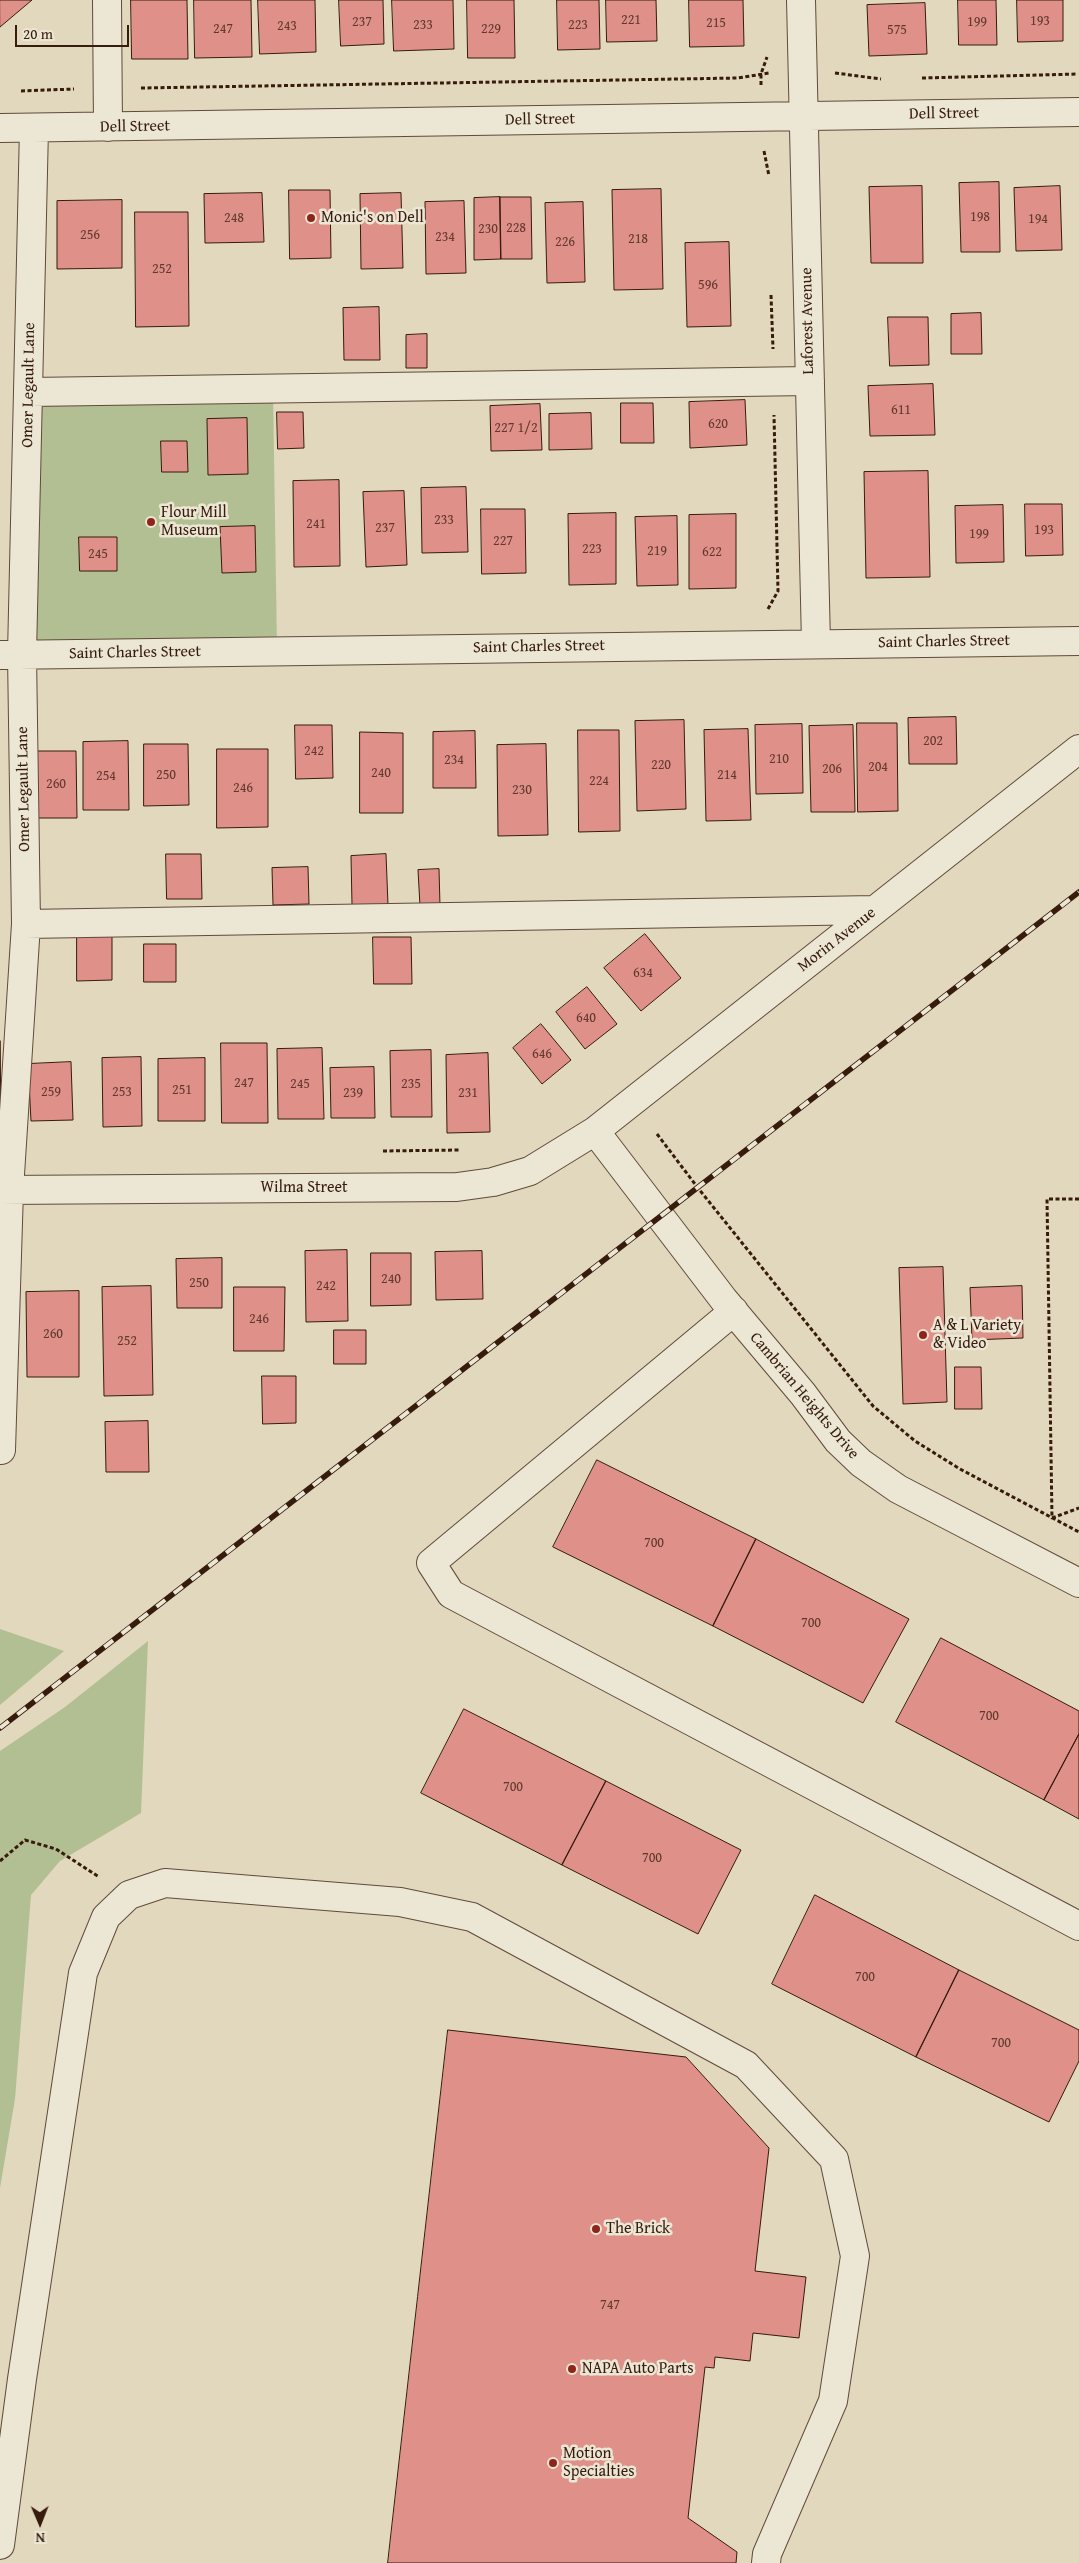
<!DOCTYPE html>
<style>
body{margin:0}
#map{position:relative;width:1079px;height:2563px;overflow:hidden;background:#e1d8bd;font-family:"Gentium Book Plus",serif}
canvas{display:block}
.north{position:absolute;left:15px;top:2498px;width:50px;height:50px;-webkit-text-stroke:4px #ece6d4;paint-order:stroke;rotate:179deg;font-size:14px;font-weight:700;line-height:20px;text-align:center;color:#371b0d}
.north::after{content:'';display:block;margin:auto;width:18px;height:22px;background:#371b0d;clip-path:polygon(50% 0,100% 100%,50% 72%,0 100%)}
.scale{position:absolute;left:15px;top:25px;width:114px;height:22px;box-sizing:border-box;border:2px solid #371b0d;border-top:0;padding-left:6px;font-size:15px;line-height:18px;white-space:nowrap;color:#371b0d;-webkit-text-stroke:4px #ece6d4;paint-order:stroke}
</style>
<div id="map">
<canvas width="1079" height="2563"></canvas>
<div class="north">N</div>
<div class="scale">20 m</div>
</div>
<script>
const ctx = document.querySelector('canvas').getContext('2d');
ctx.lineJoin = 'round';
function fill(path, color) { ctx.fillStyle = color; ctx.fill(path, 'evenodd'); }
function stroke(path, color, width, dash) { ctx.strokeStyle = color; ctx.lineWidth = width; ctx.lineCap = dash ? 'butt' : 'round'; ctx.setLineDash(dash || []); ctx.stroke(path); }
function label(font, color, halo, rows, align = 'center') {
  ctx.font = font + ' "Gentium Book Plus",serif'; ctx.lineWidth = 5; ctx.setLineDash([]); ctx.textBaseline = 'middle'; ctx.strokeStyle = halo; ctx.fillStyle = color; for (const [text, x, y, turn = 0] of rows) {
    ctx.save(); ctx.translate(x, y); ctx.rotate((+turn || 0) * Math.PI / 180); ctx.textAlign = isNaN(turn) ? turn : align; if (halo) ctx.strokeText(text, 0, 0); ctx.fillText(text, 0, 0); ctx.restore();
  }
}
fill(new Path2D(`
 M273,391L277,649L25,652L31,394Z
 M0,1629L64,1651L0,1705Z
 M148,1641L141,1813L60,1861L31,1895L15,2099L0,2188V1751L65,1707Z`), '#b2bf92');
const building = new Path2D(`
 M0,0H32L0,27Z
 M131,0H187L188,59H132Z
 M194,0H251L252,57L195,58Z
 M258,0H315L316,52L260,54Z
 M339,0H383L384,44L341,46Z
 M392,0H453L454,49L394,51Z
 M467,0H514L515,58H468Z
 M557,0H599L600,49L558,50Z
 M606,0H656L657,41L607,42Z
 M689,0H743L744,46L690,47Z
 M958,0H996L997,45H959Z
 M1017,0H1063V41L1018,42Z
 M925,3L927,54L869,56L867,5Z
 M999,182L1000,252H961L959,183Z
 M922,186L923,263H871L869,187Z
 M1060,186L1062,250L1016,251L1014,188Z
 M661,189L663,289L614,290L612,190Z
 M289,190H330L331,258L290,259Z
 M262,193L264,242L205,243L204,194Z
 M401,193L403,268L361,269L360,194Z
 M500,197H531L532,259H501Z
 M500,197L501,259L474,260V198Z
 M122,200V268L57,269V201Z
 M464,201L466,273L426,274L425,202Z
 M583,202L585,282L547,283L545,203Z
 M135,212H188L189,326L136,327Z
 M729,242L731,326L687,327L685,243Z
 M379,307L380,360H344L343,308Z
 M981,313L982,354H951V314Z
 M888,317H928L929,365L890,366Z
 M427,334V368H406V335Z
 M933,384L935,435L870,436L868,386Z
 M745,400L747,445L690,448L689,402Z
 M621,403H653L654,443H621Z
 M540,404L542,450L491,451L490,406Z
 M277,412H303L304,448L278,449Z
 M591,413L592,449L549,450V414Z
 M247,418L248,474L208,475L207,419Z
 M161,441H187L188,472H162Z
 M928,471L930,577L866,578L864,472Z
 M339,480L340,566L294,567L293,481Z
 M466,487L468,552L422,553L421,488Z
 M404,491L407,565L366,567L363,492Z
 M1025,504H1062L1063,555L1026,556Z
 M1003,505L1004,562L956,563L955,506Z
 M481,509H525L526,573L482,574Z
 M616,513V584L569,585L568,514Z
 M736,514V588L689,589V515Z
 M677,516L678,585L637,586L635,517Z
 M255,526L256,572L222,573L220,527Z
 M79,537H117V571H80Z
 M956,717L957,764H909L908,718Z
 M684,720L686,809L637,811L635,721Z
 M857,723H897L898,811L858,812Z
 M802,724L803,793L756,794L755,725Z
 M295,725H332L333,778L296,779Z
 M853,725L855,812H811L809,726Z
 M748,729L751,820L706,821L704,730Z
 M578,730H619L620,831L579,832Z
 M475,731L476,788H433V732Z
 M360,732L403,733V813H360Z
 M128,741L129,810H83V742Z
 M144,744H188L189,805L144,806Z
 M546,744L548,835L498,836L497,745Z
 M217,749H268V827L217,828Z
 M35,751H76L77,818H36Z
 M166,854H201L202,899H167Z
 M386,854L388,905H352L351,856Z
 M308,867L309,904L273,905L272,868Z
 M439,869L440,906H420L418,870Z
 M77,932H112V980L77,981Z
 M645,934L681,978L641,1011L604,968Z
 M373,937H411L412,984H374Z
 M144,944H176V982H144Z
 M587,987L617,1024L585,1049L556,1012Z
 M541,1024L571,1060L542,1084L513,1048Z
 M0,1041L1,1122H0Z
 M221,1043H267L268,1123H222Z
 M322,1048L324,1119H278L277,1049Z
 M431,1050L432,1117H391L390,1051Z
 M488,1053L490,1132L447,1133L446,1055Z
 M141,1057L142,1126L103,1127L102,1058Z
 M205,1058V1121H158V1059Z
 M71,1062L73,1120L31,1121L28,1064Z
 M374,1067L375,1118H331L330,1068Z
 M347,1250L348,1321L306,1322L305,1251Z
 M482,1251L483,1299L436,1300L435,1252Z
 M371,1253H411V1305L371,1306Z
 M222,1258V1308H177L176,1259Z
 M943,1267L947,1402L903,1404L899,1268Z
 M151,1286L153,1395L104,1396L102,1287Z
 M1022,1286L1023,1338L972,1340L970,1288Z
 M234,1287H285L284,1351H234Z
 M79,1291V1377H27L26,1292Z
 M334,1330H366V1364H334Z
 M955,1367H981L982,1409H955Z
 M262,1376H296V1423L263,1424Z
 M148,1421L149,1472H106L105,1422Z
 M597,1460L756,1539L713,1626L553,1547Z
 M756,1539L909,1619L863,1703L713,1626Z
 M941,1638L1079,1711V1734L1044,1800L896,1722Z
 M464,1709L606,1781L562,1865L421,1793Z
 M1079,1734V1819L1044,1800Z
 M606,1781L741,1850L698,1934L562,1865Z
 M815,1895L959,1970L916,2057L772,1984Z
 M959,1970L1079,2030V2061L1049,2122L916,2057Z
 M448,2030L686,2057L769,2148L755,2271L806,2277L799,2338L753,2333L750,2361L715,2357L714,2368L705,2367L688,2518L737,2552L736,2563H388Z`);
fill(building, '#de9089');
stroke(building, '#371b0d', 1);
const minor = new Path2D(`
 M107,0L108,127
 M801,0L816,643
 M0,128L1079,112
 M29,392L810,381
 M0,655L1079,641
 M26,924L875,910
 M595,1131L724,1300L803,1394L838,1441L861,1463L898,1489L1079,1583
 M0,1190L457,1187L493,1182L530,1171L595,1131L1079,749
 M734,1311L431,1563L451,1594L1079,1926
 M1,1450L9,1190L26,924L22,654L34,128
 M0,2545L22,2379L83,1973L106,1917L129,1895L165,1883L400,1902L472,1917L746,2065L834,2159L855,2256L833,2401L767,2554L766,2563`);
stroke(minor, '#624a39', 30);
stroke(new Path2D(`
 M835,73L881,79
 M922,78L1078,74
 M761,85V74L767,57
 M141,88L738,78L769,73
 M21,91L74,89
 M764,151L769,176
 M771,295L773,349
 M768,609L778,591L774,415
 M657,1134L698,1188L873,1406L915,1441L960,1469L1079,1532
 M383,1151L459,1150
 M1079,1199H1047L1052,1518L1079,1508
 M0,1861L25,1840L56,1849L99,1877`), '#371b0d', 3, [4, 2.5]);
stroke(minor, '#ece6d4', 28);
const rail = new Path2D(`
 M0,1728L1079,892`);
stroke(rail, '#371b0d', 5.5);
stroke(rail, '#ece6d4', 4, [11]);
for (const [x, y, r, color] of [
 [311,218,5,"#8f2418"],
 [151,522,5,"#8f2418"],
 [923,1335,5,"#8f2418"],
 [596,2229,5,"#8f2418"],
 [572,2369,5,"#8f2418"],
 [553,2463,5,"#8f2418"]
]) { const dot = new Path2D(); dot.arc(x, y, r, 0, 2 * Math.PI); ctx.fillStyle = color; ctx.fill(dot); stroke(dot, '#ece6d4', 2); }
label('14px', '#61382c', null, [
 ["221",631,20],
 ["193",1040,21],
 ["237",362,22],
 ["199",977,22],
 ["215",716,23],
 ["233",423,25],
 ["223",578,25],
 ["243",287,26],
 ["247",223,29],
 ["229",491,29],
 ["575",897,30],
 ["198",980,217],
 ["248",234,218],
 ["194",1038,219],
 ["228",516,228],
 ["230",488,229],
 ["256",90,235],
 ["234",445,237],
 ["218",638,239],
 ["226",565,242],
 ["252",162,269],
 ["596",708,285],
 ["611",901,410],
 ["620",718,424],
 ["227 1/2",516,428],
 ["233",444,520],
 ["241",316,524],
 ["237",385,528],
 ["193",1044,530],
 ["199",979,534],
 ["227",503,541],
 ["223",592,549],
 ["219",657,551],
 ["622",712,552],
 ["245",98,554],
 ["202",933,741],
 ["242",314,751],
 ["210",779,759],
 ["234",454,760],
 ["220",661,765],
 ["204",878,767],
 ["206",832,769],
 ["240",381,773],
 ["250",166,775],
 ["214",727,775],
 ["254",106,776],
 ["224",599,781],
 ["260",56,784],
 ["246",243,788],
 ["230",522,790],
 ["634",643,973],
 ["640",586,1018],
 ["646",542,1054],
 ["247",244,1083],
 ["245",300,1084],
 ["235",411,1084],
 ["251",182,1090],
 ["259",51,1092],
 ["253",122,1092],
 ["239",353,1093],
 ["231",468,1093],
 ["240",391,1279],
 ["250",199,1283],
 ["242",326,1286],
 ["246",259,1319],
 ["260",53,1334],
 ["252",127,1341],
 ["700",654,1543],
 ["700",811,1623],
 ["700",989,1716],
 ["700",513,1787],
 ["700",652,1858],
 ["700",865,1977],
 ["700",1001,2043],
 ["747",610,2305]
]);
label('16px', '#371b0d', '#ece6d4', [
 ["Dell Street",944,114,-1],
 ["Dell Street",540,120,-1],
 ["Dell Street",135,127,-1],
 ["Laforest Avenue",808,321,-91],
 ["Omer Legault Lane",29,385,-89],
 ["Saint Charles Street",944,642,-1],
 ["Saint Charles Street",539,647,-1],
 ["Saint Charles Street",135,653,-1],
 ["Omer Legault Lane",24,789,-91],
 ["Morin Avenue",837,940,-38],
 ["Wilma Street",304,1188],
 ["Cambrian Heights Drive",804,1396,50]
]);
label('16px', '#371b0d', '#ece6d4', [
 ["Monic's on Dell",321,218],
 ["Flour Mill",161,513],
 ["Museum",161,531],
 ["A & L Variety",933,1326],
 ["& Video",933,1344],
 ["The Brick",606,2229],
 ["NAPA Auto Parts",582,2369],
 ["Motion",563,2454],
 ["Specialties",563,2472]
], 'left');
</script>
